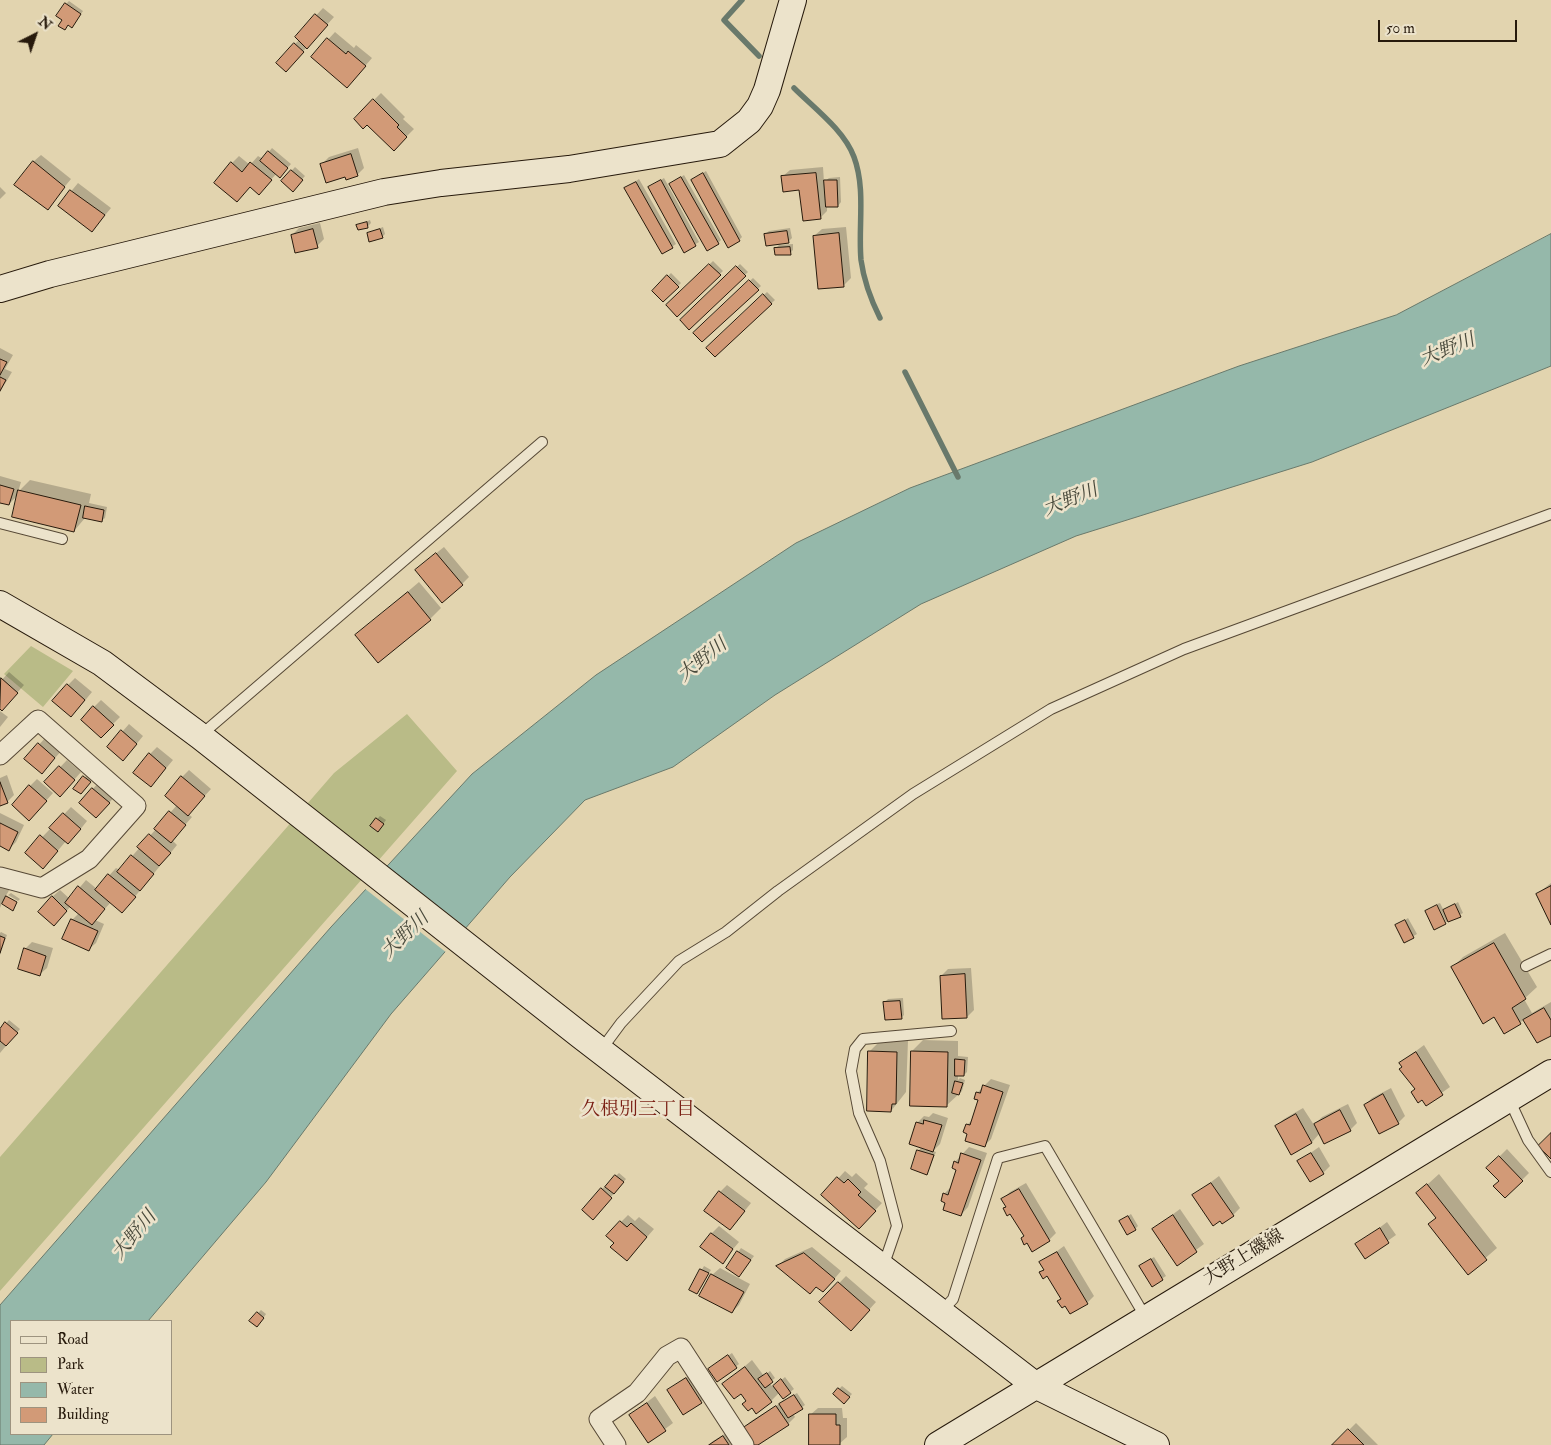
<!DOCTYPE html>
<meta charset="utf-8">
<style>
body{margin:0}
#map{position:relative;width:1551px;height:1445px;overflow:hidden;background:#e2d4af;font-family:"IM FELL Double Pica",serif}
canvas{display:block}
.legend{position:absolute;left:10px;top:1320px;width:162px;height:115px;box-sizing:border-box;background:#ece3cb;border:1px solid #9d937f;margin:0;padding:6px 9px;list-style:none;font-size:15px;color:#271a0c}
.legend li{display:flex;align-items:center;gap:10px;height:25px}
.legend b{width:25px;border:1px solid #9d937f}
.north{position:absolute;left:10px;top:10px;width:50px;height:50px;-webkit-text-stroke:4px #ece3cb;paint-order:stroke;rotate:41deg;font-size:14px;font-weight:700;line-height:20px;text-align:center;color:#271a0c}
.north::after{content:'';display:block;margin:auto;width:18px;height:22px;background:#271a0c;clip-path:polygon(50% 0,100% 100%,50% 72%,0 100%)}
.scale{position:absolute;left:1378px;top:20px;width:139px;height:22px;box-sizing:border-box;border:2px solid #271a0c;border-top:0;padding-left:6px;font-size:15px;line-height:18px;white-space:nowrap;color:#271a0c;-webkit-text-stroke:4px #ece3cb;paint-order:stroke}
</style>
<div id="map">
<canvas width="1551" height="1445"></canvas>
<ul class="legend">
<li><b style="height:6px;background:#ece3cb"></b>Road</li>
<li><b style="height:14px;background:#b9bb87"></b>Park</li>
<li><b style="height:14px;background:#95b8aa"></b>Water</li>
<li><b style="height:14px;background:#d29a77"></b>Building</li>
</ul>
<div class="north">N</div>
<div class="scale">50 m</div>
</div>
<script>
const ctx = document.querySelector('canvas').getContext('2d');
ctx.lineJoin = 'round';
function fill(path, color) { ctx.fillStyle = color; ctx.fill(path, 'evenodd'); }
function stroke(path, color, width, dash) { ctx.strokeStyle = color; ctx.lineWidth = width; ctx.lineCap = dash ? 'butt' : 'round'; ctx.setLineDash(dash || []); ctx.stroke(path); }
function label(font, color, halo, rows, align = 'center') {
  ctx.font = font + ' "IM FELL Double Pica","Noto Serif JP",serif'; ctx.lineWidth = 5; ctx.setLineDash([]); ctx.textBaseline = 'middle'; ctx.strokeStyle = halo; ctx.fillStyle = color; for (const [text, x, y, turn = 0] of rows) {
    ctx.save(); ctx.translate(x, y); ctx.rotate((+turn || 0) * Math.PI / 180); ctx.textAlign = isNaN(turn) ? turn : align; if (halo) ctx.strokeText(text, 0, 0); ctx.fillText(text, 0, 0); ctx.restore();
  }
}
fill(new Path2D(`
 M31,646L73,671L43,707L4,674Z
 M407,714L457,771L0,1291V1157L334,773Z`), '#b9bb87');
const water = new Path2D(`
 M1551,234V366L1312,462L1076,536L921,604L775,695L673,767L585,800L510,877L391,1014L266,1182L148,1321H11V1434H53L44,1445H0V1305L331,927L472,774L596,675L796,543L910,488L1239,366L1396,315Z`);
fill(water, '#95b8aa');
stroke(water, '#69796b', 1);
fill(new Path2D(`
 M385,865L468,929L447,953L364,888Z`), '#e2d4af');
fill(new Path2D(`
 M69,1L83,11L75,23L64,20L66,4Z
 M323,8L334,17L289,67L295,44L299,40L296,37Z
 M335,32L354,48L356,45L372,58L354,79L312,57Z
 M381,93L405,117L403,119L414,129L394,149L367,123L355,119Z
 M272,148L291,164L283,173H277L259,193L232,163L239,156L250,165L258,156L263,159Z
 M358,148L364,168L357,175H346L321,165L329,157Z
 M41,155L71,179L47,208L33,162Z
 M295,167L305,176L293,190L282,181Z
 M823,167L824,182L829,178L840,177L841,202L838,206H827V211L820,218L801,189L782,177L790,170Z
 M706,171L742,237L739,240L692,180Z
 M684,175L721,240L718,243L671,184Z
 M664,178L699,242L684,251L650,187Z
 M639,179L676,244L663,253L626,188Z
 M78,183L111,208L92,231L59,206Z
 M0,187L6,193L0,199Z
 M370,220L371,223L368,226L358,225Z
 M320,223L324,239L317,246L292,235L299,228Z
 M383,227L385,234L382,237L368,233Z
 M846,227L851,278L844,285L820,288L814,236L822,229Z
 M790,228L792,238L788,242L765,234L769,231Z
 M793,244V250L790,253L776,248L779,245Z
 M713,261L723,271L677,315L668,305Z
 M740,264L748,272L689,328L681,320Z
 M671,273L681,283L663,301L653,291Z
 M753,278L761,286L702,341L695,333Z
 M767,292L775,300L715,355L707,348Z
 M0,348L13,355L5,369L12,372L0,392Z
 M0,476L21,482L18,492L30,480L91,494L89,503L107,507L105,518L101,521L85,518L74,531L18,495L9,504L0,501Z
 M444,547L469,577L462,584L424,563Z
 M419,582L441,608L430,619L357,635Z
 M9,672L24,685L2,710L0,708V682Z
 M75,678L92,692L78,709L68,685Z
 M101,700L120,717L108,729L82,719Z
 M0,711L8,717L0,727Z
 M129,724L143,736L130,752L109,747Z
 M46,737L62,750L49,765L26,759Z
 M157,747L173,760L158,778L150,754Z
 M67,760L81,772L67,788L46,782Z
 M189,770L211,789L188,814L192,817L172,840L177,845L129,904L111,902L95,920L104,924L96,943L88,950L72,920L79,913L71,906L61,917L52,897L60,890L70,899L86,880L97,889L116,868L120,870L177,805L182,777Z
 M88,774L93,778L84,790L75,788Z
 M7,775L14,795L7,802L0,805V778Z
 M37,779L53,793L36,812L30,786Z
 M100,781L116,795L103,810L80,803Z
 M71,807L87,821L75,836L66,841L50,860L27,853Z
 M0,813L24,825L16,842L9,849L0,845Z
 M380,816L386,820L381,827L377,819Z
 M0,881L11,887L4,899L7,897L17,903L13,909L2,903L0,908Z
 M1551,883V922L1537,894Z
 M11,893L20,899L18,901L8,895Z
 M1458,902L1463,913L1446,922L1437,904L1440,903L1444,911Z
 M1408,918L1417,934L1405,941L1396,926Z
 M1,932L7,935L0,955V933Z
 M1505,933L1537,987L1524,999L1532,1013L1551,1002V1034L1538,1042L1524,1019L1520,1023L1495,1015L1452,968L1463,957Z
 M32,942L53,948L47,968L39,975L25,949Z
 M971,968L974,1010L967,1017L941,976L948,969Z
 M903,998L904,1015L901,1018L885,1002L888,999Z
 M9,1020L20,1029L0,1053V1031Z
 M881,1040L908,1041L906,1092L891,1111L870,1051Z
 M923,1040L958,1041V1056L968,1057L967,1072L964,1075H958V1080L960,1078L965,1080L962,1091L946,1106L912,1051Z
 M1424,1045L1450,1087L1426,1104L1400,1063Z
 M991,1079L1010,1085L991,1139L984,1146L969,1133L967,1125L973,1119L980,1099L977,1093Z
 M1391,1088L1405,1116L1398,1123L1365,1105L1372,1098Z
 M1348,1104L1357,1123L1350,1130L1320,1133L1312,1142L1292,1153L1276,1126L1284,1119L1303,1108L1314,1125L1322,1117Z
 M933,1113L948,1118L940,1144L933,1151L936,1152L927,1173L918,1151L922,1147L917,1123L924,1116L929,1117Z
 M969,1147L987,1153L968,1207L961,1215L947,1202L944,1194L952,1186L958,1169L955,1162Z
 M1319,1147L1330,1166L1323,1173L1299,1161Z
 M1507,1149L1529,1173L1505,1197L1500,1181L1488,1168Z
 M845,1171L852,1177L856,1173L868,1184L864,1188L882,1203L866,1220L823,1195Z
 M619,1173L626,1179L596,1215L602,1189Z
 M1439,1174L1497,1248L1468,1273L1437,1217L1418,1193Z
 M1219,1176L1240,1208L1233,1215L1194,1195Z
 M1026,1183L1056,1233L1049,1240L1028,1241L1011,1212L1004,1209L1007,1206L1003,1199L1010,1192Z
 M727,1185L751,1203L730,1229L720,1192Z
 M1180,1209L1204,1244L1177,1264L1153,1229Z
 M1131,1214L1138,1226L1135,1229L1120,1221Z
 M628,1215L635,1221L639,1217L654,1229L634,1252L616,1243L621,1222Z
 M1387,1222L1396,1235L1365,1257L1357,1245Z
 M719,1226L739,1242L722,1262L712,1233Z
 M1064,1246L1094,1296L1087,1303L1062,1298L1048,1275L1041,1273L1044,1269L1041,1263Z
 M812,1247L841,1271L830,1284L778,1266L785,1259Z
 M741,1248L754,1256L739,1276L727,1268Z
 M1154,1257L1166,1276L1152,1285L1144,1263Z
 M704,1266L711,1270L697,1293L691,1289Z
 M720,1268L750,1284L739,1305L732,1312L701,1295L712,1275Z
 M846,1276L876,1302L858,1322L821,1302Z
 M261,1310L266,1314L260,1323L258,1313Z
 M732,1353L739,1364L718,1380L713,1366Z
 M752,1360L764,1376L770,1371L775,1378L769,1383L773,1387L785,1377L794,1389L783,1398L779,1393L771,1401H747L741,1392L724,1384Z
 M693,1372L708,1395L701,1402L669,1390Z
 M842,1386L852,1394L847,1399L839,1389Z
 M797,1393L805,1405L793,1414L795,1417L788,1424L755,1445L744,1428L751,1421Z
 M655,1396L673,1423L648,1442L630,1415Z
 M818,1408H842L843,1418H847V1437L839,1444L810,1415Z
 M1356,1423L1378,1445H1334Z
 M731,1430L740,1445H709L713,1441Z`), '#0003');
stroke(new Path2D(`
 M742,0L724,20L759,56
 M794,88C814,108 844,130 854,157C866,189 858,227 861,260C864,282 870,298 880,318
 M905,372L958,477`), '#69796b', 5.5);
const building = new Path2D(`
 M65,3L81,14L72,28L68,25L65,30L58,26L62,20L56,16Z
 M315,14L328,25L307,49L295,37Z
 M327,38L346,54L348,51L366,66L347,88L311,57Z
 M294,43L304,52L286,72L276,63Z
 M373,99L399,125L397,127L407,137L394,151L367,125L363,129L354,119Z
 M268,151L288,168L280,178L260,161Z
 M351,154L358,176L346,180L345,177L326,183L320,164Z
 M33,161L65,187L48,210L14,185Z
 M231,162L242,172L250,162L272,180L259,195L250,187L237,202L214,183Z
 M291,170L303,180L293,192L281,181Z
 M703,173L740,241L728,248L691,180Z
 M816,173L821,219L803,221L799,190L783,192L781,176Z
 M681,177L719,244L707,251L669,184Z
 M661,180L696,246L684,253L648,187Z
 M824,180H837L838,207H826Z
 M636,182L673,248L662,254L624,188Z
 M70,190L105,215L92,232L58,206Z
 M367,222L368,228L358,230L356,225Z
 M313,229L318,248L295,253L291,235Z
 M380,229L383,238L369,242L367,233Z
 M787,231L789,243L766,246L764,234Z
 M839,233L844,287L818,289L813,236Z
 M790,247L791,255H775L774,248Z
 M709,264L721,275L677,317L666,305Z
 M736,266L746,276L689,330L680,320Z
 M667,275L679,287L663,302L652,291Z
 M749,280L759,290L702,342L693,333Z
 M763,294L772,304L715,357L706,348Z
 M0,359L7,362L0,375Z
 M0,377L6,380L0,391Z
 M0,485L14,489L9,505L0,503Z
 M18,490L81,505L74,532L12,517Z
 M85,506L104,510L102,522L83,518Z
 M436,553L463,585L442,603L415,570Z
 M408,592L431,620L378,663L355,635Z
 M1,678L18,693L2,711L0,709Z
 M67,684L85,700L71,717L52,701Z
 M93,706L114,725L101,738L81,720Z
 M121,730L137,744L123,761L107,747Z
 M38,743L55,758L42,774L24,759Z
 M149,753L166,768L151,787L133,773Z
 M59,766L75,780L60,797L44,782Z
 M83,776L91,782L81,794L73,789Z
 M181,776L205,796L188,816L165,796Z
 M0,782L8,803L0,806Z
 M29,785L47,801L29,821L12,805Z
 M92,788L110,803L96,818L79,803Z
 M169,811L186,825L171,843L154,829Z
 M63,813L81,829L68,844L49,828Z
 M376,818L384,824L378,832L370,826Z
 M0,823L18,832L9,851L0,846Z
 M149,834L171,853L159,866L137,847Z
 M40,835L58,851L43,869L25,853Z
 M131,855L154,874L140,891L117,872Z
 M108,874L136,897L122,913L95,890Z
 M78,886L105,909L92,925L65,903Z
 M1551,886V925L1536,894Z
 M6,896L17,902L13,911L2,904Z
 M52,896L67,911L54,926L38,912Z
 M1455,904L1461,917L1448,922L1443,910Z
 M1437,905L1446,924L1434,930L1425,911Z
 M71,919L98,931L89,951L62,939Z
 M1405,920L1414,938L1404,943L1395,925Z
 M0,936L5,938L0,953Z
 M1494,943L1526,999L1512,1008L1521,1024L1504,1034L1494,1017L1483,1024L1451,967Z
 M24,948L46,956L40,976L18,969Z
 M965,974L967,1018L942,1019L940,976Z
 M900,1001L902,1019L885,1020L883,1002Z
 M1544,1008L1551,1020V1036L1537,1043L1523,1020Z
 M5,1022L18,1033L6,1046L0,1041V1029Z
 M868,1051L897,1052L896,1104H892L891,1112L867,1111Z
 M911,1051L948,1052L947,1107L910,1106Z
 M1416,1052L1443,1095L1426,1106L1422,1100L1418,1103L1411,1092L1415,1089L1399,1069L1402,1067L1399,1063Z
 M955,1059L965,1060L964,1076H955Z
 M955,1081L963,1083L959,1095L952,1093Z
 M983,1085L1003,1092L985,1147L965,1141L967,1134L963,1132L966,1124L970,1125L978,1100L974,1099L976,1092L980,1093Z
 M1383,1094L1399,1124L1379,1134L1364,1105Z
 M1340,1110L1351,1131L1324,1144L1314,1124Z
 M1296,1114L1312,1143L1291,1155L1275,1126Z
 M924,1120L942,1125L933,1152L909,1144L916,1122L923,1124Z
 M1551,1133V1159L1538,1146Z
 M917,1150L934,1155L927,1175L911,1169Z
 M961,1153L981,1160L961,1216L943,1210L945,1203L941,1201L943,1193L948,1195L956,1170L952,1168L954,1161L958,1163Z
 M1311,1153L1324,1174L1310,1182L1297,1161Z
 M1499,1156L1523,1181L1505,1198L1493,1186L1499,1181L1486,1168Z
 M615,1175L624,1182L614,1194L605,1187Z
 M837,1177L844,1183L848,1179L861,1192L858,1195L876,1211L859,1229L821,1195Z
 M1211,1183L1234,1216L1222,1224L1220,1221L1213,1226L1192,1195Z
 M1427,1184L1487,1260L1468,1275L1428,1224L1436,1218L1416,1193Z
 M601,1188L612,1198L593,1220L582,1210Z
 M1019,1189L1050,1241L1032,1252L1027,1243L1024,1245L1021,1238L1024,1236L1010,1214L1007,1216L1003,1208L1006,1207L1001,1199Z
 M719,1191L745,1211L730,1230L704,1211Z
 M1173,1215L1197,1252L1177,1266L1152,1229Z
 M1128,1216L1136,1230L1127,1235L1119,1221Z
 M620,1221L627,1227L631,1223L647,1237L627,1261L610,1247L614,1243L606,1236Z
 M1380,1228L1389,1243L1365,1259L1355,1244Z
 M711,1233L733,1249L723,1264L700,1247Z
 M737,1251L751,1260L739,1277L726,1268Z
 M1057,1252L1088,1304L1070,1314L1065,1306L1062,1308L1057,1301L1061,1299L1047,1276L1043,1279L1039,1272L1044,1270L1039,1262Z
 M804,1253L835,1279L823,1292L816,1287L810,1294L776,1266Z
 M1151,1259L1163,1280L1152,1287L1139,1266Z
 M700,1269L709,1273L697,1294L689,1290Z
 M711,1274L744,1292L732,1313L699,1296Z
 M838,1282L870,1310L851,1331L819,1302Z
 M257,1312L264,1318L257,1327L249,1321Z
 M728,1355L737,1368L717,1382L708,1369Z
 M745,1367L772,1402L756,1414L752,1408L748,1411L742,1404L746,1401L741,1394L734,1399L722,1384Z
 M767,1373L773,1382L765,1388L758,1379Z
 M686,1378L702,1403L683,1415L667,1390Z
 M781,1379L791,1393L783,1399L773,1386Z
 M838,1388L850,1397L844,1404L833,1394Z
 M794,1395L803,1409L788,1418L779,1404Z
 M647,1403L666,1431L648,1443L629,1415Z
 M776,1406L789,1425L758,1445H753L743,1428Z
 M809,1414H836V1425H840V1445H809Z
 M1348,1429L1364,1445H1332Z
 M723,1436L729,1445H709Z`);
fill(building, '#d29a77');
stroke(building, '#271a0c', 1);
const lane = new Path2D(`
 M0,523L62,539
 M201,735L542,442
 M1526,966L1551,954
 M601,1050L621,1023L679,961L726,932L778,891L913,794L1051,709L1184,649L1551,514
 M1509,1099L1528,1140L1551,1172
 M883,1267L897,1226L880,1161L859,1113L851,1071L855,1049L863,1039L951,1031
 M941,1312L953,1299L998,1158L1045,1146L1146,1318`);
const street = new Path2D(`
 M0,755L38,720L136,806L89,859L42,888L0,877
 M616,1445L599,1419L637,1393L667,1356L681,1348L744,1445`);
const secondary = new Path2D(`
 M0,289L50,274L384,192L441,183L569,169L720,144L749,121L760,106L767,90L793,0
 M0,604L102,663L200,736L580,1035L1035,1385L1156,1445
 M938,1445L1551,1073`);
stroke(lane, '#564835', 12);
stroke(street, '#564835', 21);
stroke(secondary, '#271a0c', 28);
stroke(lane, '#ece3cb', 10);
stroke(street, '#ece3cb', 19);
stroke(secondary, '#ece3cb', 26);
label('18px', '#271a0c', '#ece3cb', [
 ["大野上磯線",1244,1258,-31]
]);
label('italic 19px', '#48493b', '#ece3cb', [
 ["大野川",1448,351,-22],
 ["大野川",1071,501,-22],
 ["大野川",703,661,-39],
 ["大野川",406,936,-44],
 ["大野川",135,1236,-50]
]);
label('19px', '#7a1f14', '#ece3cb', [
 ["久根別三丁目",638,1111]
]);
</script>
